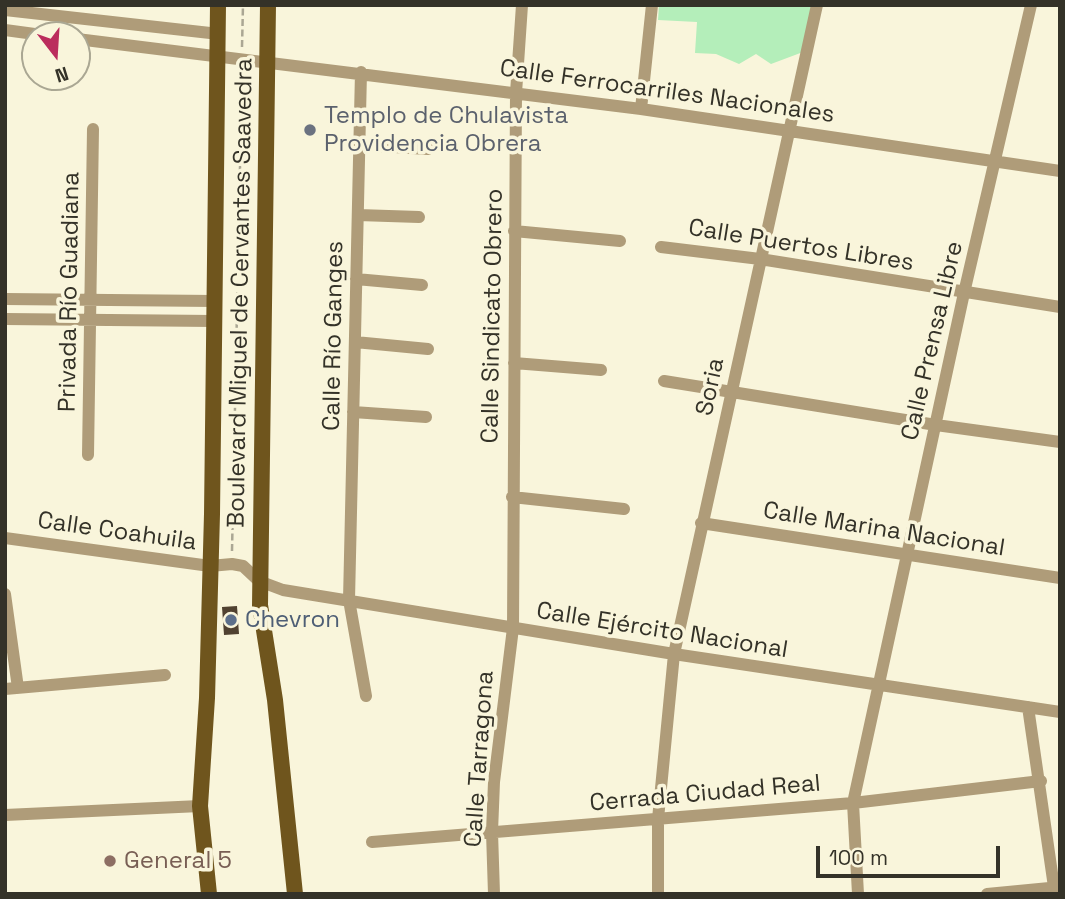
<!DOCTYPE html>
<meta charset="utf-8">
<style>
body{margin:0}
#map{position:relative;width:1065px;height:899px;overflow:hidden;background:#f9f5db;font-family:"Space Grotesk",sans-serif}
canvas{display:block}
.frame{position:absolute;inset:0;border:7px solid #343228;pointer-events:none}
.north{position:absolute;left:21px;top:21px;width:70px;height:70px;box-sizing:border-box;background:#f9f5db;border:2px solid #aaa793;border-radius:50%;rotate:163deg;font-size:19px;font-weight:700;line-height:28px;text-align:center;color:#343228}
.north::after{content:'';display:block;margin:auto;width:24px;height:32px;background:#bb2d5d;clip-path:polygon(50% 0,100% 100%,50% 72%,0 100%)}
.scale{position:absolute;left:816px;top:846px;width:184px;height:32px;box-sizing:border-box;border:4px solid #343228;border-top:0;padding-left:9px;font-size:21px;line-height:24px;white-space:nowrap;color:#343228;-webkit-text-stroke:5px #f9f5db;paint-order:stroke}
</style>
<div id="map">
<canvas width="1065" height="899"></canvas>
<div class="frame"></div>
<div class="north">N</div>
<div class="scale">100 m</div>
</div>
<script>
const ctx = document.querySelector('canvas').getContext('2d');
ctx.lineJoin = 'round';
function fill(path, color) { ctx.fillStyle = color; ctx.fill(path, 'evenodd'); }
function stroke(path, color, width, dash) { ctx.strokeStyle = color; ctx.lineWidth = width; ctx.lineCap = dash ? 'butt' : 'round'; ctx.setLineDash(dash || []); ctx.stroke(path); }
function label(font, color, halo, rows, align = 'center') {
  ctx.font = font + ' "Space Grotesk",sans-serif'; ctx.lineWidth = 7; ctx.setLineDash([]); ctx.textBaseline = 'middle'; ctx.strokeStyle = halo; ctx.fillStyle = color; for (const [text, x, y, turn = 0] of rows) {
    ctx.save(); ctx.translate(x, y); ctx.rotate((+turn || 0) * Math.PI / 180); ctx.textAlign = isNaN(turn) ? turn : align; if (halo) ctx.strokeText(text, 0, 0); ctx.fillText(text, 0, 0); ctx.restore();
  }
}
fill(new Path2D(`
 M659,5H813L803,52L771,64L756,54L739,64L716,54L695,53L697,22L658,20Z`), '#b4eeba');
fill(new Path2D(`
 M237,606L239,634L224,635L222,607Z`), '#504130');
stroke(new Path2D(`
 M242,47L243,5
 M232,551L242,72`), '#aba794', 2.5, [7, 3.5]);
stroke(new Path2D(`
 M5,10L219,34
 M5,30L42,35
 M77,39L641,109L1060,171
 M361,72L349,600L366,696
 M641,109L652,5
 M360,145L428,149
 M358,215L419,217
 M514,231L620,241
 M661,247L760,259L1060,307
 M356,279L422,285
 M5,299L214,301
 M5,319L213,321
 M355,342L428,349
 M514,363L601,370
 M664,381L936,425L1060,442
 M353,412L426,417
 M88,455L93,129
 M512,497L624,509
 M701,523L1060,578
 M5,538L210,566L232,564L243,566L259,581L283,590L674,654L1060,712
 M5,594L18,688
 M5,689L165,675
 M1028,707L1055,894
 M5,815L200,806
 M372,842L853,803L1041,781
 M494,894L492,832L494,782L513,628L516,93L522,5
 M658,894V819L674,654L817,5
 M858,894L853,803L964,293L1031,5
 M987,894L1060,887`), '#af9c79', 12);
stroke(new Path2D(`
 M268,5L260,605L275,700L295,894
 M209,894L200,806L207,698L212,514L218,5`), '#6f551d', 16);
for (const [x, y, r, color] of [
 [310,130,7,"#6b7280"],
 [231,620,7,"#5c6f8a"],
 [110,861,7,"#8d6e63"]
]) { const dot = new Path2D(); dot.arc(x, y, r, 0, 2 * Math.PI); ctx.fillStyle = color; ctx.fill(dot); stroke(dot, '#f9f5db', 2.5); }
label('24px', '#343228', '#f9f5db', [
 ["Calle Ferrocarriles Nacionales",667,92,8],
 ["Calle Puertos Libres",801,246,9],
 ["Privada Río Guadiana",70,292,-89],
 ["Boulevard Miguel de Cervantes Saavedra",241,293,-89],
 ["Calle Sindicato Obrero",493,316,-89],
 ["Calle Río Ganges",334,336,-89],
 ["Calle Prensa Libre",933,341,-77],
 ["Soria",711,387,-78],
 ["Calle Marina Nacional",884,530,9],
 ["Calle Coahuila",117,532,8],
 ["Calle Ejército Nacional",662,631,9],
 ["Calle Tarragona",480,759,-86],
 ["Cerrada Ciudad Real",705,794,-5]
]);
label('24px', '#5b616d', '#f9f5db', [
 ["Templo de Chulavista",324,116],
 ["Providencia Obrera",324,144]
], 'left');
label('24px', '#4e5e75', '#f9f5db', [
 ["Chevron",245,620]
], 'left');
label('24px', '#785e54', '#f9f5db', [
 ["General 5",124,861]
], 'left');
</script>
